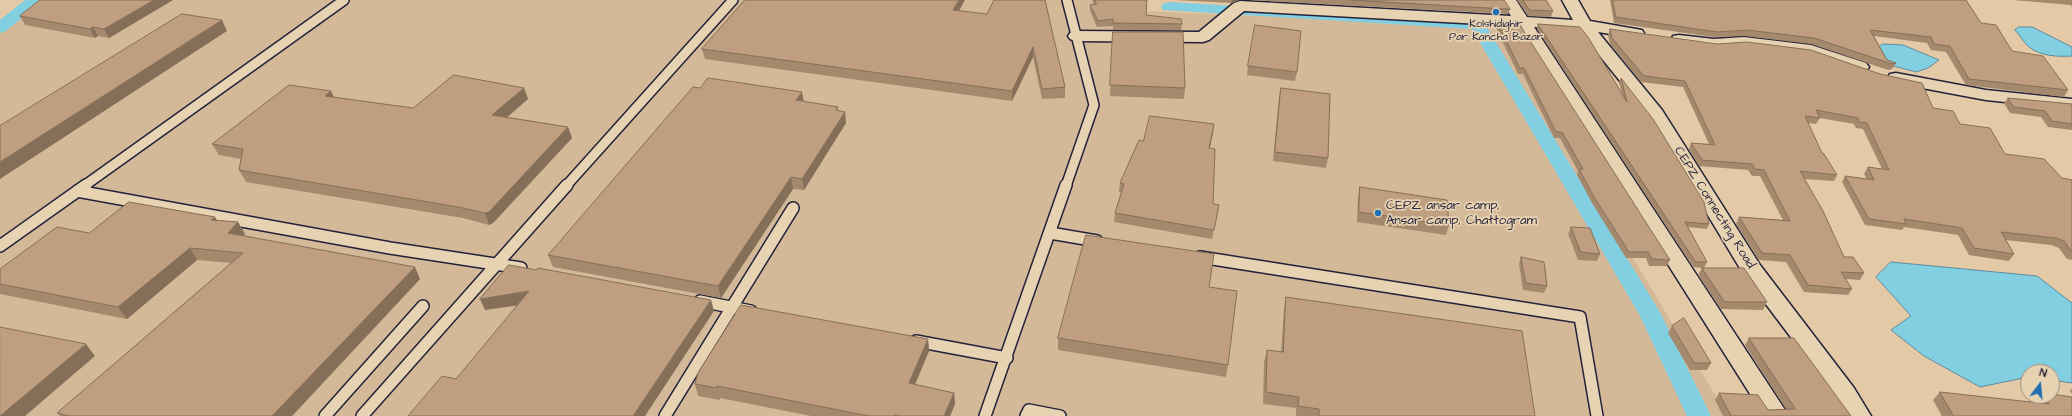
<!DOCTYPE html>
<style>
body{margin:0}
#map{position:relative;width:2072px;height:416px;overflow:hidden;background:#e3c9a5;font-family:"Architects Daughter",sans-serif}
canvas{display:block}
.north{position:absolute;left:2020px;top:364px;width:40px;height:40px;box-sizing:border-box;background:#e7d2b1;border:1px solid #988c82;border-radius:50%;rotate:16deg;font-size:11px;font-weight:700;line-height:16px;text-align:center;color:#22223b}
.north::after{content:'';display:block;margin:auto;width:14px;height:18px;background:#1f6fb2;clip-path:polygon(50% 0,100% 100%,50% 72%,0 100%)}
</style>
<div id="map">
<canvas width="2072" height="416"></canvas>
<div class="north">N</div>
</div>
<script>
const ctx = document.querySelector('canvas').getContext('2d');
ctx.lineJoin = 'round';
function fill(path, color) { ctx.fillStyle = color; ctx.fill(path, 'evenodd'); }
function stroke(path, color, width, dash) { ctx.strokeStyle = color; ctx.lineWidth = width; ctx.lineCap = dash ? 'butt' : 'round'; ctx.setLineDash(dash || []); ctx.stroke(path); }
function label(font, color, halo, rows, align = 'center') {
  ctx.font = font + ' "Architects Daughter",sans-serif'; ctx.lineWidth = 3.5; ctx.setLineDash([]); ctx.textBaseline = 'middle'; ctx.strokeStyle = halo; ctx.fillStyle = color; for (const [text, x, y, turn = 0] of rows) {
    ctx.save(); ctx.translate(x, y); ctx.rotate((+turn || 0) * Math.PI / 180); ctx.textAlign = isNaN(turn) ? turn : align; if (halo) ctx.strokeText(text, 0, 0); ctx.fillText(text, 0, 0); ctx.restore();
  }
}
fill(new Path2D(`
 M26,0H1122L1123,10L1494,27L1728,416H0V22Z`), '#d4b998');
const water = new Path2D(`
 M2019,27H2032L2072,47V56C2058,57 2040,56 2029,47C2024,43 2020,35 2015,30Z
 M1883,44L1903,45L1939,60L1928,68L1916,72L1879,62L1875,50Z
 M1891,262L2037,276L2072,303V383L2052,380V372H2028V377L1980,387L1924,356L1891,330L1911,316L1876,277Z`);
fill(water, '#83cfe2');
stroke(water, '#5c8a9f', 1);
fill(new Path2D(`
 M25,0H43L6,31L0,33V20Z
 M1169,2L1483,21L1661,314L1711,416H1687L1639,314L1472,29L1163,10L1161,7L1163,4Z`), '#83cfe2');
const laneFar1 = new Path2D(`
 M84,186L344,0
 M566,186L733,0
 M1066,186L1094,105L1067,0`);
const lane = new Path2D(`
 M77,191L390,248L521,268
 M1050,233L1097,241
 M0,246L86,185
 M1200,257L1580,317L1597,416
 M700,301L751,311
 M916,341L1007,358
 M325,416L423,306
 M362,416L567,185
 M665,416L793,208
 M985,416L1066,185
 M1026,416L1029,410L1060,416`);
const street = new Path2D(`
 M1500,0H1516L1527,17L1573,20L1562,0H1578L1590,21L1642,30L1644,33L1642,36L1636,38L1598,32L1662,110L1760,265L1854,388L1871,416H1847L1838,400L1744,275L1648,116L1579,30L1534,27L1789,416H1764L1517,26L1244,11L1209,40L1203,42L1076,41L1070,39L1068,36L1070,33L1076,31L1199,32L1234,3L1240,1L1511,16Z
 M1679,35L1714,39L1744,37L1811,45L1866,63L1869,67L1866,71L1860,72L1808,55L1744,47L1714,49L1673,44L1671,40L1673,36Z
 M1896,73L1986,90L2072,99V109L1986,100L1890,82L1887,78L1890,74Z`);
stroke(laneFar1, '#22223b', 12);
stroke(lane, '#22223b', 14);
stroke(street, '#22223b', 3);
stroke(laneFar1, '#e7d2b1', 9);
stroke(lane, '#e7d2b1', 11);
fill(street, '#e7d2b1');
fill(new Path2D(`
 M40,0H173L109,38L98,36L95,38L25,25L20,16Z
 M994,0L1065,87V98L1042,99L1033,57L1012,101L705,59L702,49L959,11L987,14Z
 M1092,0H1147L1146,15L1182,24L1181,30H1113V26L1097,27L1090,11V5L1094,4Z
 M1175,0H1239L1231,3Z
 M1249,0H1504L1510,9L1508,14Z
 M1517,0H1546L1553,11L1551,17L1528,16Z
 M1610,0H1966L1981,23L2012,51L2068,90L2064,97L1966,85L1946,52L1931,50L1927,43L1874,36L1887,60L1896,63L1892,69L1888,70L1811,44L1744,36L1714,37L1614,23Z
 M2013,0H2072V7L2071,5Z
 M1497,21L1670,260L1667,266H1649L1646,258H1626L1592,203L1577,175L1578,171L1560,138H1554L1523,74H1518L1495,26Z
 M1538,24L1622,94L1619,82L1621,78L1709,224L1707,229L1688,227L1707,262L1704,268L1693,267L1537,29Z
 M1610,29L1933,108L1960,124L2005,154L2062,178L2072,180V260L2067,259L2059,248L2051,245L2006,240L2014,254L2009,261L1969,255L1958,235L1952,234L1904,227L1902,230L1865,225L1842,182L1845,176L1867,179L1864,174L1868,167L1882,169L1863,129L1856,128L1854,124L1820,118L1816,124L1808,123L1822,153L1837,175L1834,181L1804,179L1844,257L1864,273L1860,280L1846,279L1852,289L1848,295L1804,292L1786,262L1759,260L1736,224L1739,217L1783,220L1760,176H1752L1748,170L1699,166L1689,149L1691,143L1709,144L1683,87L1641,82L1610,44L1608,35Z
 M1113,32L1185,88L1184,99L1110,96Z
 M1248,66L1297,72L1295,81L1247,75Z
 M524,88L528,99L507,117L568,127L572,138L493,223L489,225L463,218L246,182L239,170L241,159L219,155L212,144L331,91L334,97L413,108Z
 M1281,88L1328,158L1326,168L1273,161L1279,97Z
 M2008,98L2072,104V130L2048,127L2041,117L2010,113L2004,103Z
 M803,102L838,107V111L846,123L804,190L793,189L721,298L553,267L548,255Z
 M1214,124L1209,148L1213,204L1219,205L1212,239L1114,222L1115,213L1121,192H1119L1120,183L1143,141Z
 M1360,187L1449,225L1446,235L1357,222L1358,197Z
 M217,220L238,222L245,234L244,235L420,279L292,416H60L57,413L231,263L197,260L127,319L0,294V269Z
 M1571,227L1600,254L1597,261L1578,260L1568,234Z
 M1521,257L1547,286L1544,293L1523,290L1519,264Z
 M1702,268L1767,302L1763,310L1721,309L1698,275Z
 M1209,287L1228,365L1226,377L1058,350V338Z
 M1286,297L1535,416H1296V408L1263,404L1264,362L1267,350L1281,352L1284,309Z
 M1672,326L1711,363L1707,370H1690L1668,333Z
 M1749,338L1851,416H1723L1715,400L1719,393L1768,410L1786,409L1745,345Z
 M928,339L929,351L915,385L954,393L955,404L950,416H811L720,398V400L698,396L695,384Z
 M2072,388V394L2070,391Z
 M1940,392L2035,403V401L2039,396H2052L2072,416H1942L1933,400Z`), '#a4896d');
fill(new Path2D(`
 M154,0H173L109,38L104,29Z
 M959,0H965L954,20L953,10Z
 M1232,0H1239L1231,3Z
 M222,20L227,31L0,179V162Z
 M93,27L98,36L95,38L90,29Z
 M1033,47V57L1012,101V91Z
 M524,88L528,99L497,126L492,115Z
 M331,91L336,102L325,96Z
 M802,92L804,103L796,100Z
 M845,112L846,123L804,190L802,179Z
 M1214,124L1213,133L1208,157L1209,148Z
 M568,127L572,138L493,223L489,225L485,213Z
 M791,177L793,189L721,298L718,286Z
 M215,217L222,228L211,220Z
 M238,222L245,234L235,244L228,233Z
 M190,248L197,260L127,319L118,307Z
 M415,267L420,279L292,416H272Z
 M529,291L534,303L485,310L480,299Z
 M711,300L714,311L645,416H633Z
 M928,339L929,351L910,395L909,383Z
 M86,344L95,356L25,416H0Z
 M954,393L955,404L950,416H944Z`), '#866f59');
const building = new Path2D(`
 M40,0H154L104,29L93,27L90,29L20,16Z
 M745,0H959L953,10L987,14L994,0H1045L1065,87L1042,89L1033,47L1012,91L702,49Z
 M1095,0H1147L1146,15L1181,19L1182,24L1113,23V19L1098,21L1090,5L1096,4Z
 M1351,0H1504L1510,9Z
 M1523,0H1546L1553,11L1530,10Z
 M1613,0H1966L1981,23L1996,25L2012,51L2043,56L2068,90L1969,79L1950,46L1934,44L1931,37L1870,30L1887,60L1896,63L1892,64L1814,38L1747,30L1717,32L1616,17Z
 M182,14L222,20L0,162V126Z
 M1497,21L1518,22L1670,260L1652,259L1648,252H1629L1594,197L1579,169H1583L1562,132H1556L1524,68H1520Z
 M1538,24L1580,27L1588,37L1627,102L1621,78L1653,119L1704,202L1709,224L1685,222L1707,262H1696Z
 M1255,25L1301,31L1297,72L1248,66Z
 M1610,29L1717,44L1747,42L1811,50L1880,74L1922,83L1933,108L1953,111L1960,124L1990,128L2005,154L2044,159L2062,178L2072,180V252L2064,241L2056,238L2001,232L2014,254L1974,248L1962,228L1956,227L1904,219L1906,224L1869,219L1845,176L1874,180L1868,167L1889,170L1867,123L1859,122L1858,118L1816,110L1820,118L1805,116L1822,153L1824,154L1837,175L1800,171L1823,211L1844,257H1853L1864,273L1841,272L1852,289L1808,285L1790,255L1762,253L1739,217L1790,221L1764,170L1755,169L1752,164L1702,160L1691,143L1715,145L1685,81L1644,76L1612,38Z
 M1113,32H1183L1185,88L1110,85Z
 M454,75L524,88L492,115L568,127L489,212L485,213L458,207L239,170L243,149L212,144L289,85L331,91L325,96L413,108Z
 M708,78L802,92L796,100L838,107L836,110L845,112L802,179L791,177L718,286L548,255L693,87L700,88Z
 M1281,88L1330,94L1328,158L1275,152Z
 M2008,98L2072,104V124L2052,121L2045,111L2014,107Z
 M1150,116L1214,124L1209,148L1215,149L1213,204L1219,205L1214,230L1115,213L1124,184L1120,183L1139,140L1143,141Z
 M1360,187L1447,200L1449,225L1359,212Z
 M129,202L215,217L211,220L238,222L228,233L415,267L272,416H69L57,413L243,253L190,248L118,307L0,284V269L57,227L89,233Z
 M1571,227L1590,228L1600,254L1581,252Z
 M1086,235L1214,254L1209,287L1237,291L1228,365L1058,338Z
 M1521,257L1544,262L1547,286L1526,283Z
 M509,265L537,270L538,268L711,300L633,416H408L442,376L456,379L529,291L480,299Z
 M1702,268H1744L1767,302H1725Z
 M1286,297L1522,331L1535,416H1319V409L1298,406L1299,397L1266,392L1267,350L1283,352Z
 M741,305L928,339L909,383L954,393L944,416H900L895,415V416H869L717,386V388L695,384L698,373Z
 M1684,318L1711,363H1694L1672,326Z
 M0,327L86,344L0,416Z
 M1749,338H1794L1851,416H1731L1719,393L1758,395L1768,410L1795,409Z
 M1940,392L2049,404L2044,396H2052V394L2072,397V416H1954Z`);
fill(building, '#bf9f7f');
stroke(building, '#866f59', 1);
for (const [x, y, r, color] of [
 [1496,12,4,"#1f6fb2"],
 [1378,213,4,"#1f6fb2"]
]) { const dot = new Path2D(); dot.arc(x, y, r, 0, 2 * Math.PI); ctx.fillStyle = color; ctx.fill(dot); stroke(dot, '#e7d2b1', 1.5); }
label('11px', '#22223b', '#e7d2b1', [
 ["Kolshidighir",1496,25],
 ["Par Kancha Bazar",1496,38]
]);
label('13px', '#22223b', '#e7d2b1', [
 ["CEPZ ansar camp,",1386,206],
 ["Ansar camp, Chattogram",1386,221]
], 'left');
label('13px', '#22223b', '#e7d2b1', [
 ["CEPZ Connecting Road",1714,208,58]
]);
</script>
